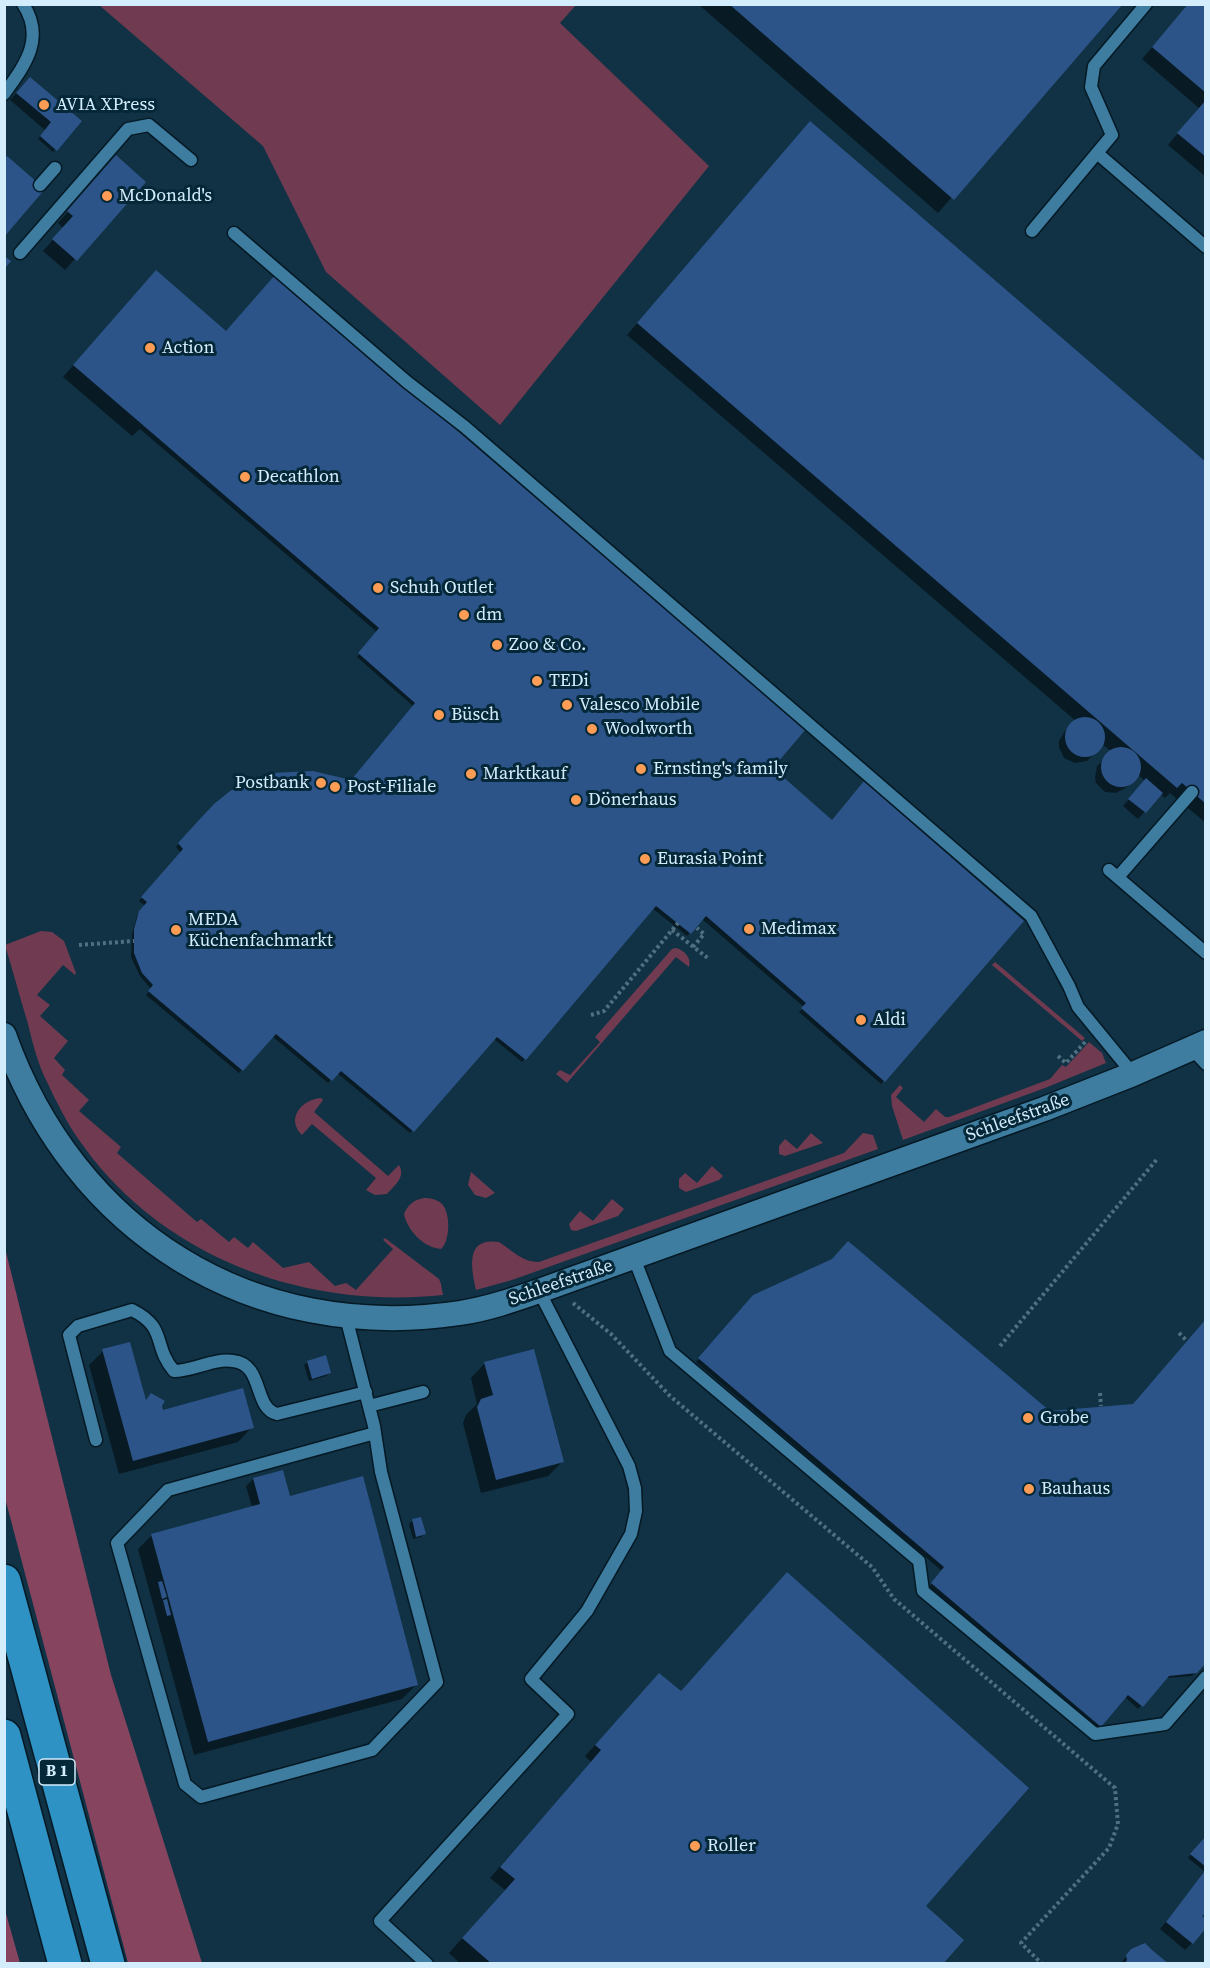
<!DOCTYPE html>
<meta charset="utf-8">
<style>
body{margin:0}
#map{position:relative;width:1210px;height:1968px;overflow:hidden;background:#103244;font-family:"Source Serif 4",serif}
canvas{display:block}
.frame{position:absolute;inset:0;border:6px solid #d4edfd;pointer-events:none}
</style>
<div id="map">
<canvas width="1210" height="1968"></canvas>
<div class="frame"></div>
</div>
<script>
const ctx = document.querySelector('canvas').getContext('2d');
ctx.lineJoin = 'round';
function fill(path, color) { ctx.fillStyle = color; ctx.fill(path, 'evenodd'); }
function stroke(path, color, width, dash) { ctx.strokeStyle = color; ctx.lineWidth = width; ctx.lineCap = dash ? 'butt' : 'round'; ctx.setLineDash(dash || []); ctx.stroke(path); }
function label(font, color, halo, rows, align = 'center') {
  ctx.font = font + ' "Source Serif 4",serif'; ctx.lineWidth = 6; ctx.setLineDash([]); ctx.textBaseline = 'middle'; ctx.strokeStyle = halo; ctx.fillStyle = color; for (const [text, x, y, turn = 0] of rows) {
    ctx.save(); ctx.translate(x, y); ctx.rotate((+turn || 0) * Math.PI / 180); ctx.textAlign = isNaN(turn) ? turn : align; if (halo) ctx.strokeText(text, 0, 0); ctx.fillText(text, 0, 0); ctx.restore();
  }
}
fill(new Path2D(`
 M99,5H576L560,23L709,166L500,425L326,272L263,146Z
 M41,931L52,932L64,941L76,973L75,975L63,965L37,995L50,1005L40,1016L68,1041L54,1058L65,1070L62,1075L89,1100L79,1111L121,1147L117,1153L197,1222L201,1219L229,1242L234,1237L248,1248L253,1242L283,1268L309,1262L335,1286L346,1283L356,1290L393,1249L383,1240L385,1238L439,1279L441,1284L443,1295C304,1310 160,1257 79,1140C67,1123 57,1103 48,1084C38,1065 33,1044 28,1024C20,998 13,971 5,945Z
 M676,948C684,950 692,958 689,967L676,957L567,1083L556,1074L560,1070L570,1075L600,1042L595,1037L672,949Z
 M995,962L1085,1038L1082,1041L992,965Z
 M1089,1042L1102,1053L1106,1063L1045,1088L903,1140L892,1106L891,1095L900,1085L903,1088L896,1097L924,1122L936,1109L945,1117H949L1050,1079L1062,1065L1066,1067Z
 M321,1098L323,1100L314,1112L388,1176L399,1165C406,1177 395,1185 387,1194L375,1195L366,1190L376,1178L312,1124L302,1135C285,1119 302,1099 321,1098Z
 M811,1133L823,1143L785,1156L779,1154V1146L785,1139L797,1149Z
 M863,1133L873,1135L878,1149L512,1280L476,1290C471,1267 465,1237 499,1242C513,1251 522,1262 539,1262L844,1153Z
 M712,1166L723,1176L719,1180L686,1192L679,1188V1179L685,1173L697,1183Z
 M471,1172L495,1193L486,1198L475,1195L468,1185Z
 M424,1198C430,1198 437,1199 442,1204C451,1213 450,1242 441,1249C424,1248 407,1230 404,1214C408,1205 413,1200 424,1198Z
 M612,1199L624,1209L618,1216L576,1231L571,1230L569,1224L580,1211L593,1221Z`), '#703b50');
fill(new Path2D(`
 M4,1244L111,1675L202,1963H128L5,1498Z
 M5,1910L20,1963H5Z`), '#87445f');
fill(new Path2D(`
 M698,4H1121L938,213Z
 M1189,4H1206V177L1168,145L1199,108L1142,59Z
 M23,85L80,121L53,152L38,139L45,130L10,100Z
 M800,134L1206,462V823L1170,793L1165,798L1160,794L1138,819L1123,806L1145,781L1137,774L1134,779L1127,787L1116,793L1105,792L1096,783L1095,778L1097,766L1112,752L1101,743L1099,749L1087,761L1075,763L1064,758L1059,747V741L1065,731L1077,722L627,335Z
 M106,168L144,182L65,270L43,251L63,228L58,223Z
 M145,283L226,333L771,768L832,821L1021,921L881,1084L799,1012L804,1007L702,919L687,936L652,908L522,1062L494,1039L410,1133L337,1073L328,1083L272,1036L239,1073L146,995L151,989L140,976L131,957L132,934L137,916L145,906L139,901L181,853L176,847L211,809L351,781L413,706L357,657L377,632L140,429L132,436L63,377Z
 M750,1300L1049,1413L1134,1405L1206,1661L1192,1676L1165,1678L1138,1709L1125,1697L1097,1729L929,1587L942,1571L696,1362Z
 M103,1351L145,1402L160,1406L162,1411L252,1427L238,1442L119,1474L89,1365Z
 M308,1362L329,1373L326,1376L309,1381L304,1365Z
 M485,1363L563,1461L548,1476L481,1493L463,1423L466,1415L477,1404L471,1378Z
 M253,1479L284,1499L416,1685L402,1699L194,1755L138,1549L152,1535L252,1507L246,1486Z
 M412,1521L424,1534L421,1537L413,1539L409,1524Z
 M649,1686L924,1906L941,1964H461L449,1953L505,1890L490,1878L591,1762L585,1756Z
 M1206,1838V1870L1204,1871L1188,1858Z
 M1204,1875L1200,1917L1192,1943L1185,1950L1160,1929Z
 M1132,1950L1167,1964H1120Z`), '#0007');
fill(new Path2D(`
 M729,4H1123L954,200Z
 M1188,4H1206V93L1152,47Z
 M30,77L82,121L57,151L40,136L51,122L16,93Z
 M1206,100V157L1177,133Z
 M810,121L1206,462V804L1182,783L1177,788L637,323Z
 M116,155L146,182L77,261L52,239L73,216L67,211Z
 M7,156L45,189L4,237V159Z
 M4,256L11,261L4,269Z
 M156,270L226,331L275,275L806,729L773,768L832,820L864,781L1024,921L885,1082L801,1008L806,1003L706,916L691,934L656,906L526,1060L497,1037L414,1132L341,1071L332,1081L276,1034L243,1071L148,991L153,985L142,973L134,953V929L139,911L147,902L141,897L183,849L178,843L199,820L214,804L230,791L249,781L271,773L313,771L351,780L415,703L358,653L379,628L73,365Z
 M1065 737a20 20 0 1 1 40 0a20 20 0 1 1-40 0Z
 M1101 767a20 20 0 1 1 40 0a20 20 0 1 1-40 0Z
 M1146,778L1163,793L1146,813L1128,799Z
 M848,1241L1050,1411L1133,1404L1206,1319V1663L1197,1673L1169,1676L1143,1707L1128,1695L1101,1727L931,1583L944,1567L698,1358L753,1295L832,1259Z
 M130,1342L146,1400L151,1393L165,1401L162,1406L163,1410L243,1388L254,1428L133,1461L102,1349Z
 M534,1349L564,1462L496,1480L477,1407L481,1399L493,1395L484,1362Z
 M326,1355L331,1373L312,1379L307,1361Z
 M283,1470L290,1496L363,1476L418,1685L208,1742L151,1534L260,1504L253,1478Z
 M421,1517L426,1534L416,1537L412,1519Z
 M787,1572L1029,1788L926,1906L964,1940L943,1964H492L462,1938L515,1879L500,1867L601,1750L595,1745L659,1673L681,1691L682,1690Z
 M162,1581L167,1597L162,1599L158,1582Z
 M167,1599L171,1615L167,1616L163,1600Z
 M1206,1836V1867L1190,1854Z
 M1204,1872L1206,1874V1913L1202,1916L1206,1919V1928L1193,1944L1166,1922Z
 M1145,1943L1152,1950L1169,1964H1124L1127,1960L1126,1955L1131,1949Z`), '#2c5488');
const service = new Path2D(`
 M4,94C24,66 46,39 23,4
 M1097,153L1206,247
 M40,185L55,168
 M1032,231L1112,135L1091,87L1094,66L1146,4
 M234,233L407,382L465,427L1031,916L1069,986L1078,1007L1133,1074
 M20,253L128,129L149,125L191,160
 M1109,870L1206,953
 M1118,877L1192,792
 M1192,1049L1206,1064
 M634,1258L670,1351L919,1561L923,1591L1095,1734L1165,1724L1206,1677
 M346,1317L374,1426L381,1472L437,1682L372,1750L201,1797L185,1784L117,1543L168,1490L375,1433
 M369,1406L423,1392
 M96,1440L69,1335L78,1326L132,1310C168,1328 152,1345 174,1371C194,1371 213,1358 233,1361C264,1364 253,1408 277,1414L366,1392
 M427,1964L380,1921L568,1714L531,1679L587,1611L631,1534L636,1511L635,1488L629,1466L539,1291`);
const minor = new Path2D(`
 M4,1035C74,1232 252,1344 460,1313C487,1309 513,1300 539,1291L1044,1109L1133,1074L1206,1042`);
const trunk = new Path2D(`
 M4,1581L108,1964
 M4,1736L65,1964`);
stroke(service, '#051924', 15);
stroke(minor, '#051924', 27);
stroke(trunk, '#051924', 36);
stroke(new Path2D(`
 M672,930L709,959
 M79,945L134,941
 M693,947L704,934L697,928
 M591,1015L604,1011L678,923
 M1058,1056L1066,1063L1086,1041
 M573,1303L611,1334L670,1396L872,1567L894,1599L1115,1788L1118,1824L1109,1848L1021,1943L1042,1964
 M1179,1333L1187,1341
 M1000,1346L1158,1158
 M1100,1393L1101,1406`), '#506f80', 4, [3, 3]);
stroke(service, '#3e7da0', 12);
stroke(minor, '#3e7da0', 24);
stroke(trunk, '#2f92c4', 33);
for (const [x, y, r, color] of [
 [44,105,6,"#fd9d55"],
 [107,196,6,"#fd9d55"],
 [150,348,6,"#fd9d55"],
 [245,477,6,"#fd9d55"],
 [378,588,6,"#fd9d55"],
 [464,615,6,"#fd9d55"],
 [497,645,6,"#fd9d55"],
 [537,681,6,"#fd9d55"],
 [567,705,6,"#fd9d55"],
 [439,715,6,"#fd9d55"],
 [592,729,6,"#fd9d55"],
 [641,769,6,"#fd9d55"],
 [471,774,6,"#fd9d55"],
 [321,783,6,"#fd9d55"],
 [335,787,6,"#fd9d55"],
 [576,800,6,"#fd9d55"],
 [645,859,6,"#fd9d55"],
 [749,929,6,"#fd9d55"],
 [176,930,6,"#fd9d55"],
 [861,1020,6,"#fd9d55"],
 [1028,1418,6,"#fd9d55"],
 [1029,1489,6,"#fd9d55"],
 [695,1846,6,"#fd9d55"]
]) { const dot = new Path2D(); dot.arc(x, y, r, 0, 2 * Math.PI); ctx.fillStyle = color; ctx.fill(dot); stroke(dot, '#052839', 2); }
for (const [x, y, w] of [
 [57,1772,36]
]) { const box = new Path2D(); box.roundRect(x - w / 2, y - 13, w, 26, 4.5); ctx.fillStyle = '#052839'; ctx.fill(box); stroke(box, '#d4edfd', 1.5); }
label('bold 16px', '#d4edfd', null, [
 ["B 1",57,1772]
]);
label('18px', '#d4edfd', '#052839', [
 ["AVIA XPress",56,105],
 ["McDonald's",119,196],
 ["Action",162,348],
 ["Decathlon",257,477],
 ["Schuh Outlet",390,588],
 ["dm",476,615],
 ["Zoo & Co.",509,645],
 ["TEDi",549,681],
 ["Valesco Mobile",579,705],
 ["Büsch",451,715],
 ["Woolworth",604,729],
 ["Ernsting's family",653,769],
 ["Marktkauf",483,774],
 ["Postbank",309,783,"right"],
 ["Post-Filiale",347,787],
 ["Dönerhaus",588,800],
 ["Eurasia Point",657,859],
 ["MEDA",188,920],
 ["Küchenfachmarkt",188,941],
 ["Medimax",761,929],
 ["Aldi",873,1020],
 ["Grobe",1040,1418],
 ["Bauhaus",1041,1489],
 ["Roller",707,1846]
], 'left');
label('18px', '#d4edfd', '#052839', [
 ["Schleefstraße",1018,1118,-20],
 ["Schleefstraße",561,1283,-19]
]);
</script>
